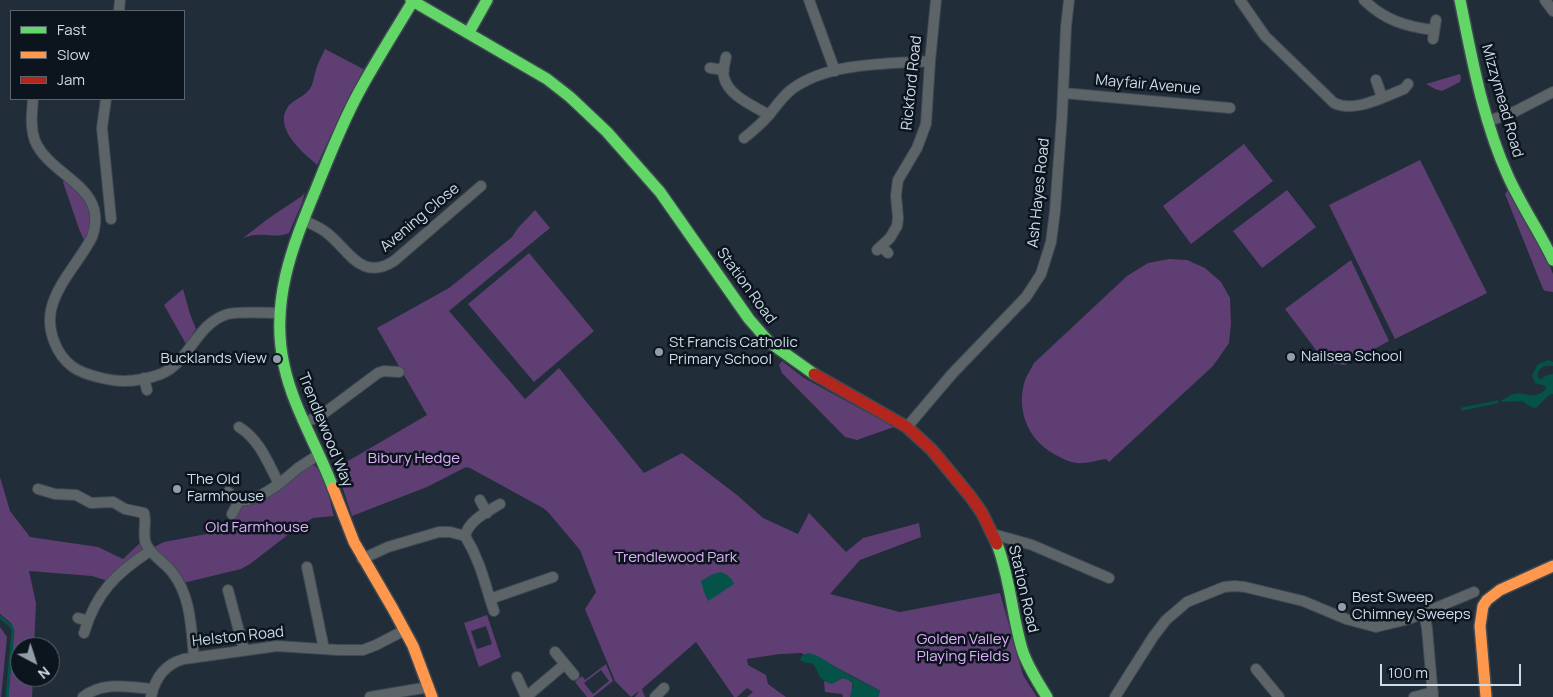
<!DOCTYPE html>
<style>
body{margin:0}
#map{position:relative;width:1553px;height:697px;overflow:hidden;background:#212d38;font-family:Manrope,sans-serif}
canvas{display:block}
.legend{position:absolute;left:10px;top:10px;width:175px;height:90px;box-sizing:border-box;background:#0c151e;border:1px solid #5a646f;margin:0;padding:6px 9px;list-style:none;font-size:15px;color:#cedbe8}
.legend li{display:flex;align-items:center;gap:10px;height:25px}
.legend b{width:25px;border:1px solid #5a646f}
.north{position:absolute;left:10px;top:637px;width:50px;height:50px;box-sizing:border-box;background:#0c151e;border:1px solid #5a646f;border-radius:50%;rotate:140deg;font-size:14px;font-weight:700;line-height:20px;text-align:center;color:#cedbe8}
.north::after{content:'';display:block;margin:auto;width:18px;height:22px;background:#919eaa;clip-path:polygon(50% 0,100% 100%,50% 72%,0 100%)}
.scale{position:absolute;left:1380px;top:664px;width:141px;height:22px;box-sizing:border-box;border:2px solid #cedbe8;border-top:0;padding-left:6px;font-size:15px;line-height:18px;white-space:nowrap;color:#cedbe8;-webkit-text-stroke:4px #0c151e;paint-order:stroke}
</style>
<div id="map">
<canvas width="1553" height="697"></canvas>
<ul class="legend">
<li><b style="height:6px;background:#63d668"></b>Fast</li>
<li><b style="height:6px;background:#ff974d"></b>Slow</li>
<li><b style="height:6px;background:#b3261e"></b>Jam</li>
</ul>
<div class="north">N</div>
<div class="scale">100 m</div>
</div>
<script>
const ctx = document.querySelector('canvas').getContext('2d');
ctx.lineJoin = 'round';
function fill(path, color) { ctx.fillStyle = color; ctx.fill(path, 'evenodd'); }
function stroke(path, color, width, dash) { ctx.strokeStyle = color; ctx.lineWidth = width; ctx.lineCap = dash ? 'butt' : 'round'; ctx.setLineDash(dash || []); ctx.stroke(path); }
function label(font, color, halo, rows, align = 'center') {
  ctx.font = font + ' Manrope,sans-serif'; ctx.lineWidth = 5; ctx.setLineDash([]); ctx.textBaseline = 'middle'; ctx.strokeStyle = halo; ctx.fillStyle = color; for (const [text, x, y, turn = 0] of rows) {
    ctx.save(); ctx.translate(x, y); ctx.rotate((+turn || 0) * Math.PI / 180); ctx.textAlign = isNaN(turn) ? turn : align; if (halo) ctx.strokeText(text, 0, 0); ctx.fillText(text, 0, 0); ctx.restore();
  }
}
fill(new Path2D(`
 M325,49L365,70L338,120L317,165C304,153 274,130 287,108C292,100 302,98 308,91C314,85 313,78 316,70C318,62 322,56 325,49Z
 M1460,74L1461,78L1460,82L1442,91L1435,89L1426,84Z
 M1244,144L1273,181L1191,244L1163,206Z
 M1420,160L1487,293L1395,339L1329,205Z
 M65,179C70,184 77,189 82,195C90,207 94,228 84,240L79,229L63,182Z
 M1287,190L1316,227L1262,268L1233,231Z
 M1508,190L1547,259L1553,274V292L1545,291L1543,289L1505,194Z
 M305,192L302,203L289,233C278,238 266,234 255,235C251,235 247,237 243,238L269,218L302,196Z
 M535,210L550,228L449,311L525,399L559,368L644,473L682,453L737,495L763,518L798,534L809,513L846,552L863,538L919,523L921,537L860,560L830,594L900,612L1000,593L1023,675L1037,697H878L880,691L879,690L809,653L804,655L802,653L780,654L747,659L748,665L766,675L768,684L786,697H747L753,692L747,688L737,697H734L696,642L642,689L645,697H635L639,691L631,697L615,681L585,609L596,592L580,550L548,512L543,508L470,468L466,467L427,487L352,516L336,468L427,415L377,328L449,288L512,237L518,228Z
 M529,253L594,331L534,382L468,304Z
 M1169,259L1187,260L1205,268L1221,282L1230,298L1231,324L1229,343L1213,366L1109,462L1106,459C1098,460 1090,463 1083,463C1072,464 1063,459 1054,454C1027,439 1016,409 1025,380C1027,375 1031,369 1034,363L1127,276L1148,263Z
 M1351,260L1389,341L1345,365L1325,362L1285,309Z
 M183,289L190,314L196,329L186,344L164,305Z
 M782,361L804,378L894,427L857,440L845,437L782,373L779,365Z
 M314,465C326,474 330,502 334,516L313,518L298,527L250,564L241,569L183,583L169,562L154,547L164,542L222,531L243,506L270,496L284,486L306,466Z
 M0,477L10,511L30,537L98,547L123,559L141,542L147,551L108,581L92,576L29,571L36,603L34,647H20V677H33L32,697H8L14,630L11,623L0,614Z
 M487,615L501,657L479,667L464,623ZM486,626L492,644L477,649L471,631Z
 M0,627L7,637L1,697H0Z
 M606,664L613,681L593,697H587L575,682L582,676L585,680ZM601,670L609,681L593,694L584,683Z
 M842,678L848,679L852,683V691L850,697H843L842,694L825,692L824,681L830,683Z`), '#5f3e74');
fill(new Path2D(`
 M1549,360L1553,362V366C1544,364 1533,371 1540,380L1547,375L1553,374V394L1549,395L1536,408L1531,407L1522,401L1502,402V400C1506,398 1510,395 1514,394C1526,391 1534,401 1546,389L1545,386L1535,383L1532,375L1538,364Z
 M720,572C727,574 731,577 734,584L708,601L704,592L701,581L711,575Z
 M809,653L818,656L849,675L879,690L880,691L878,697H850L853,686L851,681L843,678L832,684C816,678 821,675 813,664L804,662L800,660L802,656Z`), '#045248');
stroke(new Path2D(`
 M1462,409L1497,402
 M0,617L10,625L13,631L7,697`), '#045248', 3);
const street = new Path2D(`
 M809,0L835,71
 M1240,0L1265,36L1334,103C1355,113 1383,97 1404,89L1408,84
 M1364,0C1384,20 1407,27 1434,30
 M1545,0L1553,11
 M119,11L120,0
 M1433,39L1436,20
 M726,57C725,63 722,71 724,77C728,96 754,106 769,115
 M710,68L724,70
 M1376,80L1382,97
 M1063,93L1230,108
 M33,99C32,113 30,127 35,141C51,178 110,186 92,237C80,261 57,283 51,310C47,330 56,355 73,367C84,375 110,381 124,381C136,381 150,378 161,374C190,362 196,323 228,314C240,311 267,313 281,313
 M106,99L102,128L111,219
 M1489,121L1516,111L1553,92
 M744,138C753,131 761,124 769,115C776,106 783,96 792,89C829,62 886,64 930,61
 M303,220C311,224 320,227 327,233C349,250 361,282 394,261L481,186
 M881,246L888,253
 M877,250L890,238L897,226L898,218L896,195L898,180L917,148L926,124L930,61L936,0
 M144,378L147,390
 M304,423L323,414L378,373L384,371L399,372
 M239,427C260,440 268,463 279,484L298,468L318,455
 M907,427L952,374L1026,297L1041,274L1051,242L1055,211L1062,116L1066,27L1069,0
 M38,489L55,494L76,495L91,503L113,502L125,509L144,513C147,523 142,534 146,544C151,555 164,562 172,572C191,596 191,627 194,657
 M228,492L239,501C254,501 267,492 279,484
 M480,500L487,513
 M232,514L239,501
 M993,534L1032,545L1109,578
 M465,536C469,520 487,512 500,504
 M362,559L388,547L439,532H450L465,536C478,557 483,576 490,599L553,577
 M307,567L324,649
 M228,590L244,650
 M490,599L494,611
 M1424,614L1427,628L1433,697
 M78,618L88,621
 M84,633C96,593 116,573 150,551
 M565,664L574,675
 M1256,669L1279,697
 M517,677L526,697
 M83,697C103,681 129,687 153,689
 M151,697C155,678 165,664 184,659L277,646L338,650H363L376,645L405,630
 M370,697L429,687
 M526,697L565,664L555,652
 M655,697L664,688
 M1115,697L1153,637L1166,620L1187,602L1224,587L1235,586L1245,587L1303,601L1346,619L1376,627L1409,619L1474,592
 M1414,697L1433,692`);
const fast = new Path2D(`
 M411,0L547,79L570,97L607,132L660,192L749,319L769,342L814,374
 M1460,0C1472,59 1483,121 1508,176C1521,205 1539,231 1553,260
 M469,32L487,0
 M333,488C318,447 293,408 284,365C270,302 292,247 316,189C329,157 342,123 359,92C376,61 395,31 413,1
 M997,544C1010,578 1012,615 1022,649C1027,666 1038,682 1047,697`);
const slow = new Path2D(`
 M333,488L354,542L393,609L413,646L432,697
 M1486,697L1480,626L1483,606L1487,600L1500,590L1553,566`);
const jam = new Path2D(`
 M814,374L907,427L932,450L970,496L982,513L997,544`);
stroke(street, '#3e4952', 12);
stroke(fast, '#3e4952', 14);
stroke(slow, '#3e4952', 14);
stroke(jam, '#3e4952', 14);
stroke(street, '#5c6468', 10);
stroke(fast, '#63d668', 11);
stroke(slow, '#ff974d', 11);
stroke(jam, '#b3261e', 11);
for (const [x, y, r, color] of [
 [659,352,5,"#919eaa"],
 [1291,357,5,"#919eaa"],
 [277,359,5,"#919eaa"],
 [177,489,5,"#919eaa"],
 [1342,607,5,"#919eaa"]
]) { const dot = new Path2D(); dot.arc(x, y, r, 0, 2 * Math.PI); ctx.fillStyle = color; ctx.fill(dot); stroke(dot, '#0c151e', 2); }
label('15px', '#cedbe8', '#0c151e', [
 ["Rickford Road",912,83,-84],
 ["Mayfair Avenue",1148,85,5],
 ["Mizzymead Road",1502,101,74],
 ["Ash Hayes Road",1039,193,-84],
 ["Avening Close",420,218,-40],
 ["Station Road",746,286,54],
 ["Trendlewood Way",325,430,68],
 ["Station Road",1023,589,77],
 ["Helston Road",238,637,-6]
]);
label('15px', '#cedbe8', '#0c151e', [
 ["St Francis Catholic",669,343],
 ["Primary School",669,360],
 ["Nailsea School",1301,357],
 ["Bucklands View",267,359,"right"],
 ["The Old",187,480],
 ["Farmhouse",187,497],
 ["Best Sweep",1352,598],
 ["Chimney Sweeps",1352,615]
], 'left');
label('15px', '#e1aefd', '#0c151e', [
 ["Bibury Hedge",414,459],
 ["Old Farmhouse",257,528],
 ["Trendlewood Park",676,558],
 ["Golden Valley",963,640],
 ["Playing Fields",963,657]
]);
</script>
